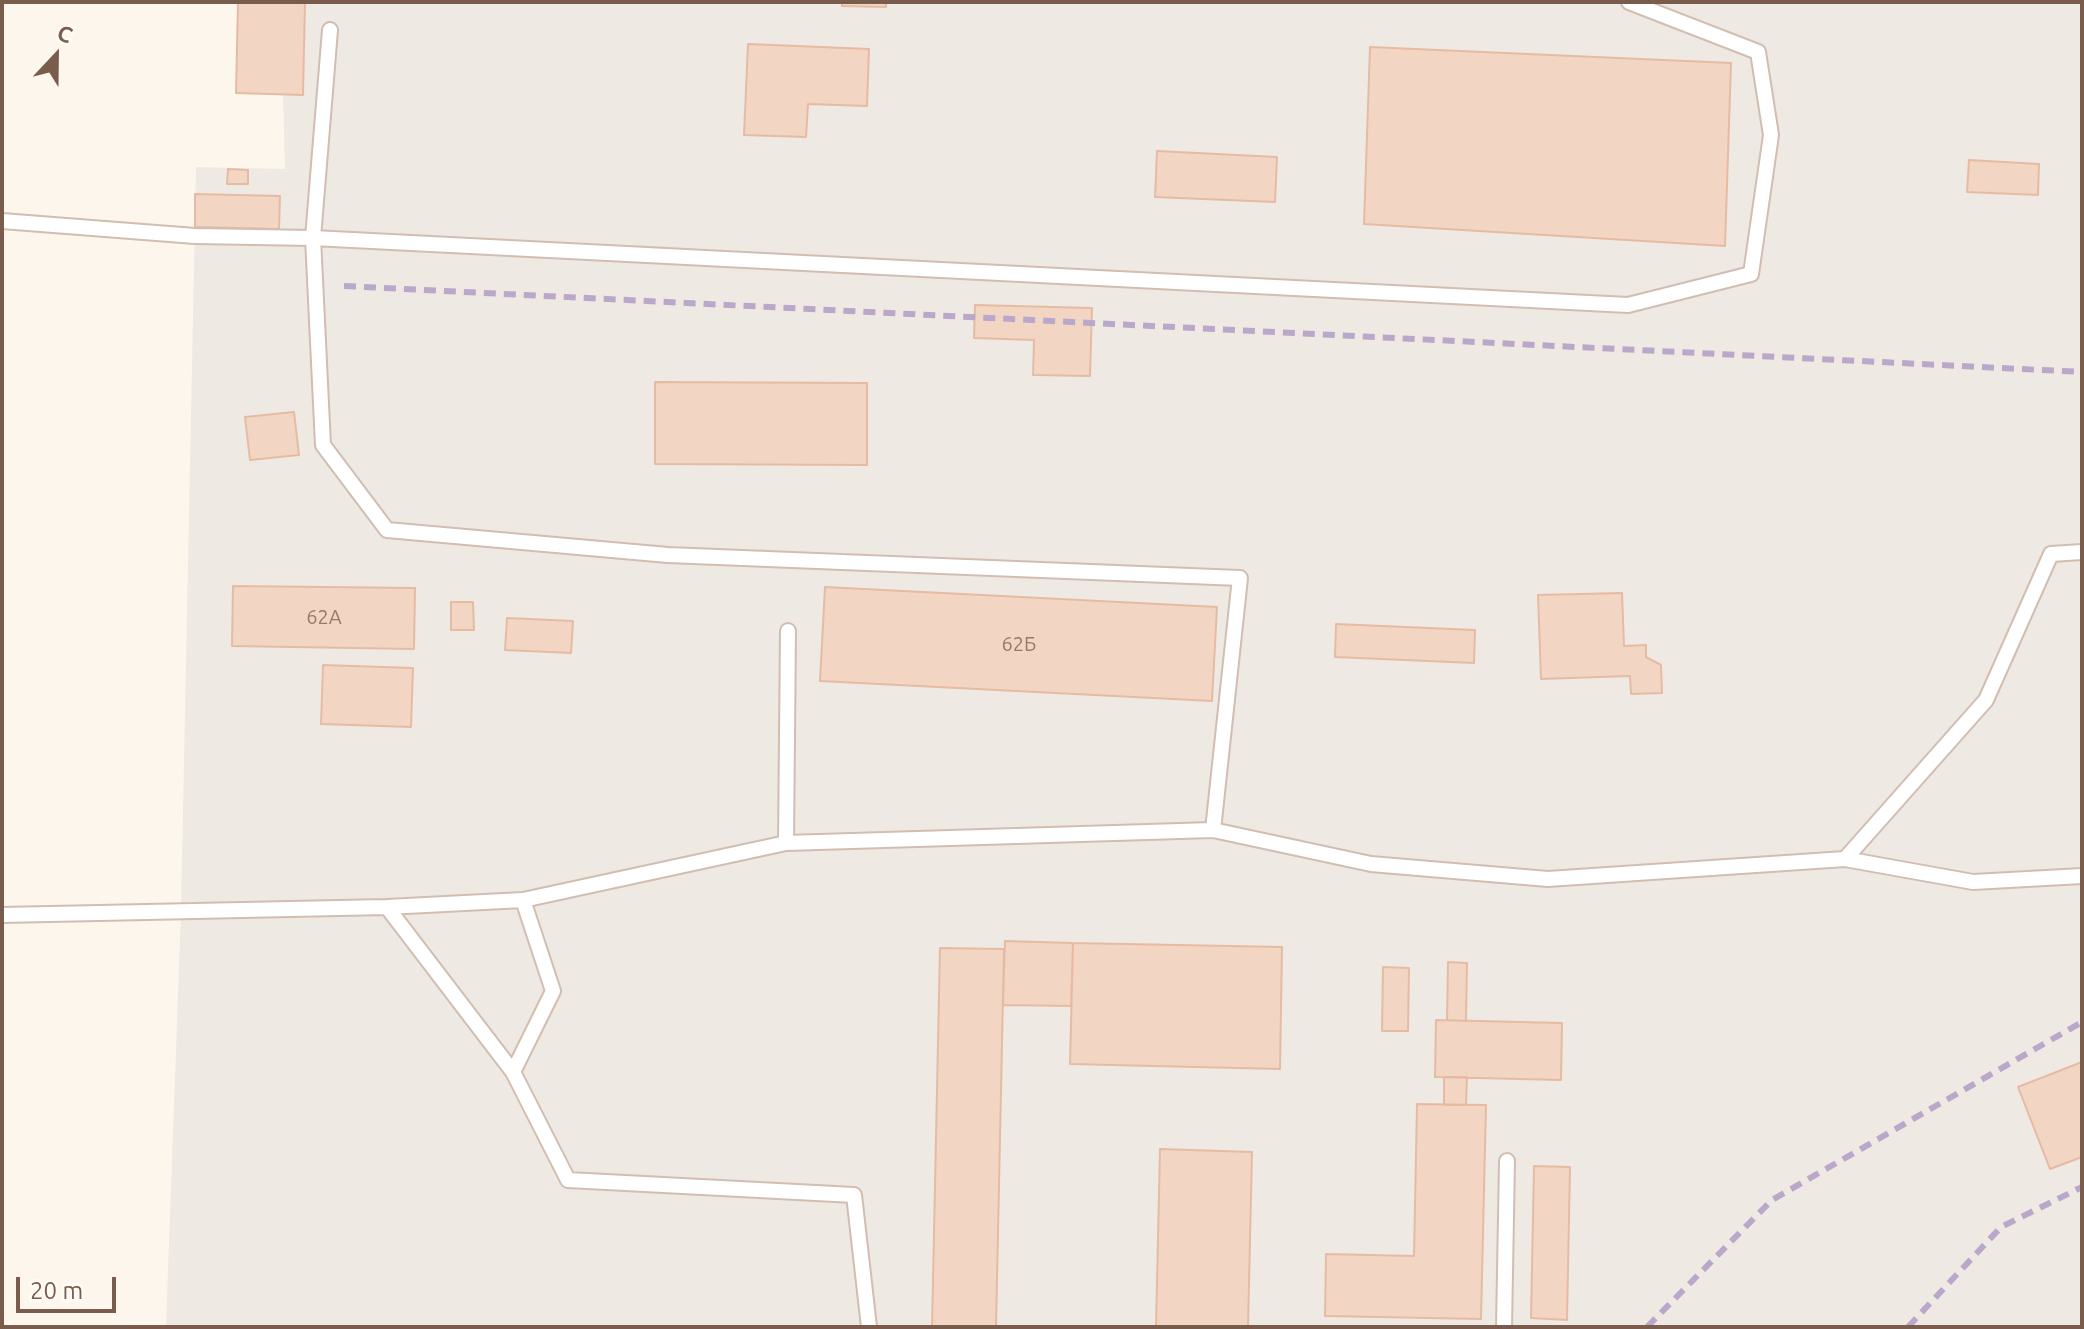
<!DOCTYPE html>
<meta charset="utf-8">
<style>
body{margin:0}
#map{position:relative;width:2084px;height:1329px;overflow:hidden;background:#fdf6ec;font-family:Ubuntu,sans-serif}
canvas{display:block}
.frame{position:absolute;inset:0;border:4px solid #7a5c4d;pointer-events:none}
.north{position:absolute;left:16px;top:16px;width:80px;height:80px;-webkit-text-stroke:6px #fffaf3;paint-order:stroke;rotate:22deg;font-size:22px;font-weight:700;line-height:32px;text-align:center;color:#7a5c4d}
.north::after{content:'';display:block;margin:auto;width:28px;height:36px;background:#7a5c4d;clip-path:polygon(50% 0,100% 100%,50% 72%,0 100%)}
.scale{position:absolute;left:16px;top:1277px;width:100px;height:36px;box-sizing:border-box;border:4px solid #7a5c4d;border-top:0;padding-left:10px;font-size:24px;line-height:28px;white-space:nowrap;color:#7a5c4d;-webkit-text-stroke:6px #fffaf3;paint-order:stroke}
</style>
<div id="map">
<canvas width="2084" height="1329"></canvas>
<div class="frame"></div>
<div class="north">С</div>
<div class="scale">20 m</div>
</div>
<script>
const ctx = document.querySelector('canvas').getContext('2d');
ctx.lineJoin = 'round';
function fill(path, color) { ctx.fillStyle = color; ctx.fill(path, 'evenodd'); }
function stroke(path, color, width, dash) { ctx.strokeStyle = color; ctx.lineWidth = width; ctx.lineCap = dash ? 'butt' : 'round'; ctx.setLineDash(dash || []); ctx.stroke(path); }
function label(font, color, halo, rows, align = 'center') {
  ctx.font = font + ' Ubuntu,sans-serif'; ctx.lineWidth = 6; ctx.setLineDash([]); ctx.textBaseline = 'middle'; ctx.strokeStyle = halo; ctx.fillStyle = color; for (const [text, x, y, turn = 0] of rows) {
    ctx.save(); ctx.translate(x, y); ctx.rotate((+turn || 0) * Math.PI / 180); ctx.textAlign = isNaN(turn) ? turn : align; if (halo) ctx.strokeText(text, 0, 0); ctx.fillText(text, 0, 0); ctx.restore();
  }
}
fill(new Path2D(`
 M238,2H2082V1327H166L181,910L196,167L285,169L283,95L236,93Z`), '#efe9e4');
const building = new Path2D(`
 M238,2H305L303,95L236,93Z
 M842,2H886V7L842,6Z
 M748,44L869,49L867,106L808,104L806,137L744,135Z
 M1370,47L1731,63L1725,246L1364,224Z
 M1157,151L1277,157L1275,202L1155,197Z
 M1969,160L2039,164L2038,195L1967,192Z
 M228,169L248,170V184H227Z
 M195,194L280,196L279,229L195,227Z
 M975,305L1092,308L1090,376L1033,375L1034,340L974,338Z
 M655,382L867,383V465L655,464Z
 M294,412L299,455L250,460L245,417Z
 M233,586L415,588L414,649L232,646Z
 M825,587L1217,607L1212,701L820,681Z
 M1622,593L1624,646L1646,645V657L1661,665L1662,693L1631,694L1630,676L1541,679L1538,595Z
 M451,602H473L474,630H451Z
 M507,618L573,621L571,653L505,650Z
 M1336,624L1475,630L1474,663L1335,657Z
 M323,665L413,668L411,727L321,724Z
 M1005,941L1073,943L1071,1006L1003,1005Z
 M1073,943L1282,947L1280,1069L1070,1064Z
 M940,948L1004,949L996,1327H932Z
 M1448,962L1467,963L1466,1021L1447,1020Z
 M1383,967L1409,968L1408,1031H1382Z
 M1436,1020L1562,1023L1561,1080L1435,1077Z
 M2082,1062V1157L2050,1169L2018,1087Z
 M1444,1077H1467L1466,1105H1444Z
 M1417,1104L1486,1105L1481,1319L1325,1316L1326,1254L1414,1256Z
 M1160,1149L1252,1152L1248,1327H1156Z
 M1534,1166L1570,1167L1567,1320L1531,1318Z`);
fill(building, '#f3d5c3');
stroke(building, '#e6bba3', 2);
const service = new Path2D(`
 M330,30L313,238L323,445L387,530L668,555L1240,578L1213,830
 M2,221L195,236L313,238L1628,305L1751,274L1771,135L1758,52L1629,2
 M786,843L788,631
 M1845,859L1973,882L2082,876
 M387,907L513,1072L568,1180L854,1195L869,1327
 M2,915L387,907L523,900L786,843L1213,830L1371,864L1548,879L1845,859L1986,700L2051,554L2082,552
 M513,1072L553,991L523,900
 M1504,1327L1507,1161`);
stroke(service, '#d1beb0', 18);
stroke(service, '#fff', 14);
stroke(new Path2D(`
 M344,286L2082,372
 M1647,1327L1772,1200L2082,1022
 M1908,1327L2001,1227L2082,1187`), '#b9a8c9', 6, [12, 8]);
label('20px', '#987a6a', null, [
 ["62А",324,617],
 ["62Б",1019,644]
]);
</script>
